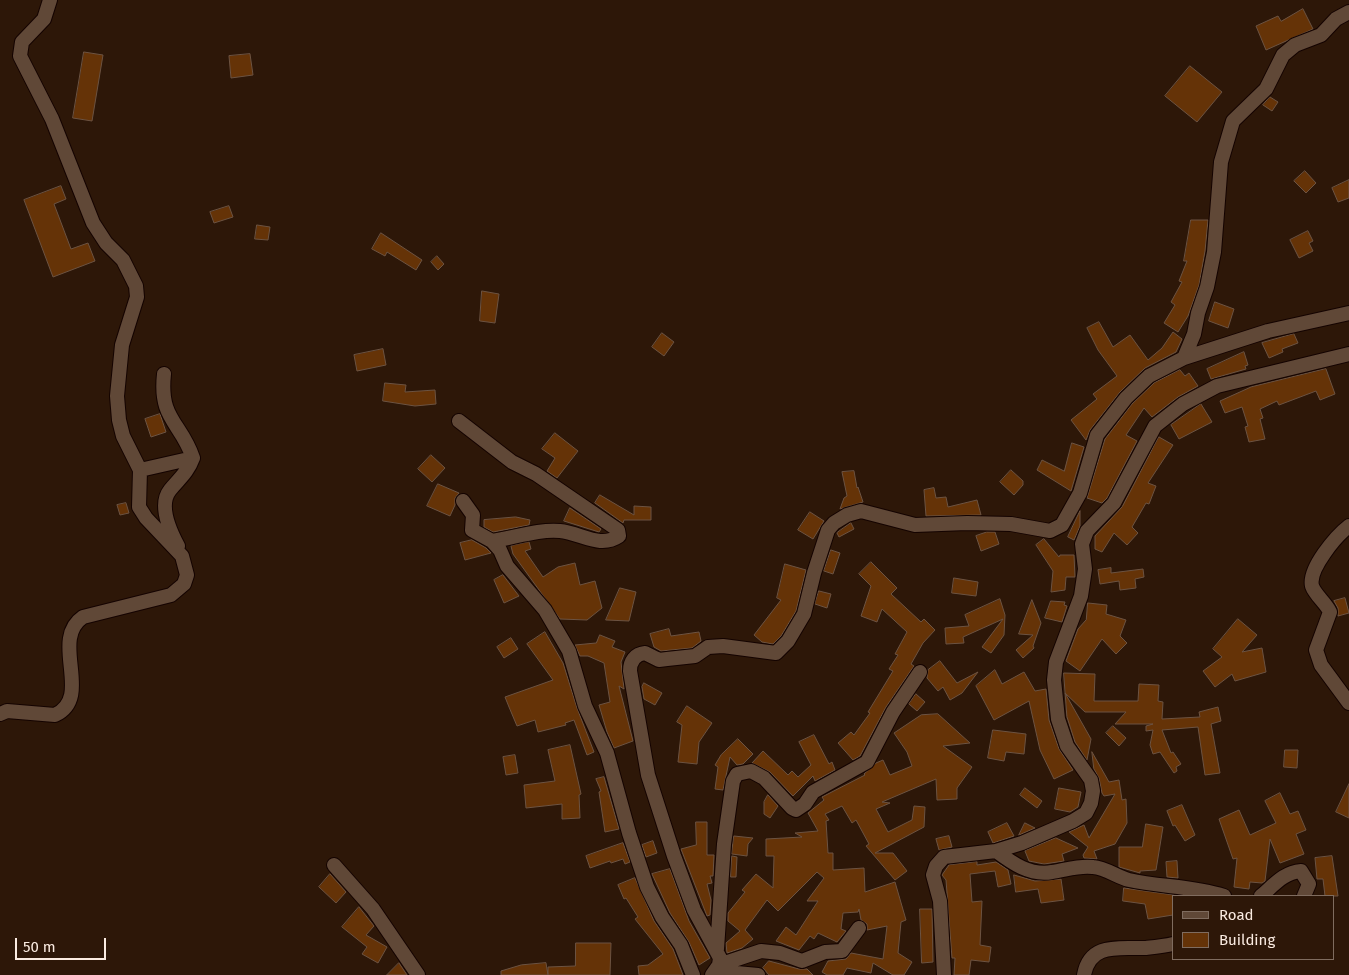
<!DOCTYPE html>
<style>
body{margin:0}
#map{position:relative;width:1349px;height:975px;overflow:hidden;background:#2d1708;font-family:"Fira Sans",sans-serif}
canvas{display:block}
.legend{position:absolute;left:1172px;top:895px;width:162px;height:65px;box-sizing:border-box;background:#2d1708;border:1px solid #7f6c5f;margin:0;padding:6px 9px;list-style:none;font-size:15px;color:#faebe1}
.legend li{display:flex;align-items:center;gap:10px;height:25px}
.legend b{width:25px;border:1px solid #7f6c5f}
.scale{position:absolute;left:15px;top:938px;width:91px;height:22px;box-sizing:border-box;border:2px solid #faebe1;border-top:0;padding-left:6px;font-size:15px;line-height:18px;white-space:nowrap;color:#faebe1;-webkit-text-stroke:4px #2d1708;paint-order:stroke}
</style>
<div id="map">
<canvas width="1349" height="975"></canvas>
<ul class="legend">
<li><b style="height:6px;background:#604837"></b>Road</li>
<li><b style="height:14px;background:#653307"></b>Building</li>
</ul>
<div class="scale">50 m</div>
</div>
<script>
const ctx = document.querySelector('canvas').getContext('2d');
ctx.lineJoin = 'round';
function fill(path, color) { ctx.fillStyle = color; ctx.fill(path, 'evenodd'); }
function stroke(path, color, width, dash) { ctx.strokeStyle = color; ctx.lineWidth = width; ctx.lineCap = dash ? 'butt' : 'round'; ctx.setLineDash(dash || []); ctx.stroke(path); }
const building = new Path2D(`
 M1303,9L1313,29L1266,50L1256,26L1278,16L1281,21Z
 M84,52L103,55L92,121L73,118Z
 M250,54L253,75L231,78L229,56Z
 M1190,66L1222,92L1197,122L1165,96Z
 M1270,97L1278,102L1272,111L1263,105Z
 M1305,171L1316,183L1306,193L1294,181Z
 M1349,180V198L1338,202L1332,188Z
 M61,186L66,199L54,204L71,249L88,243L95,261L53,277L24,200Z
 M229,206L233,217L214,223L210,212Z
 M1191,220H1208L1205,251L1199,285L1188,316L1178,332L1164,323L1175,305L1171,302L1182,282L1179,281L1187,261H1184Z
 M257,225L270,227L268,240L255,239Z
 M1308,231L1313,241L1309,243L1313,251L1299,258L1290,240Z
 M381,233L422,260L416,270L387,252L385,256L372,249Z
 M437,256L444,264L438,270L431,262Z
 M482,291L499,294L495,323L480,321Z
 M1215,302L1234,309L1228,328L1209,321Z
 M1099,322L1113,347L1130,335L1148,360L1162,348L1173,332L1182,339L1176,352L1145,368L1120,392L1090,430L1086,440L1071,420L1097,399L1093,394L1117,376L1098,350L1087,328Z
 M662,333L674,342L664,356L652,347Z
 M1294,334L1298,343L1282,349L1283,352L1269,358L1262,343Z
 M383,349L386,365L357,371L354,355Z
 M1244,352L1248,365L1245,366L1246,369L1211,379L1207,369Z
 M1326,369L1335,394L1320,400L1316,391L1279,405L1277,401L1260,409L1263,418L1260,419L1265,439L1249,442L1245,427L1248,426L1242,407L1225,413L1220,401L1251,387Z
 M1180,370L1185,376L1189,373L1198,386L1178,397L1152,417L1144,408L1126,435L1137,441L1107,498L1102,503L1087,498L1105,439L1132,404L1154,383Z
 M385,383L406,385L405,392L435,390L436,404L415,406L383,401Z
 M1201,404L1212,422L1179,439L1171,425Z
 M160,414L166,432L151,437L145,419Z
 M555,433L578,451L557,478L547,471L555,458L542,449Z
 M1159,437L1173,445L1148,483L1156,486L1149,504L1146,503L1132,527L1138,533L1127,545L1114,533L1102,552L1095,549V536L1122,507Z
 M1072,443L1084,447L1071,491L1037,470L1042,460L1064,471Z
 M431,455L445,468L432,482L418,469Z
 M1011,470L1023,481V485L1014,495L1000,482Z
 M854,471L857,488L858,487L863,502L840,509L844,498L847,496L842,472Z
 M438,484L459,493L455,498V505L450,516L427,506Z
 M934,488L936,498L946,497L948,507L977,500L981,515L926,516L924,490Z
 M600,495L634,515V506L651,507V520H624L623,523L595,503Z
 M126,503L129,513L120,515L117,505Z
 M570,508L601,529L599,532L564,521Z
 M1080,511V526L1074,540L1068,537Z
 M810,512L824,521L813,539L798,530Z
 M516,517L530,520L529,525L493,532L484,527V520Z
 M851,523L854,529L839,537L837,533Z
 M987,532H995L999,544L981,551L976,536Z
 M1044,539L1059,557L1060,555H1074L1075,577H1066L1065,590L1051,592L1053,571L1036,545Z
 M472,540L486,548L491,553L465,560L460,543Z
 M529,542L531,549L525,551L543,577L558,567L575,563L580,585L595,581L602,608L587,620L560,619L513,554L511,546Z
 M831,550L840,553L833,574L824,571Z
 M871,562L897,588L891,594L921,622L924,619L935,630L923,643L911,664L914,666L886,707L860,756L853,760L838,743L851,732L854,735L870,713L868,712L893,671L889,669L898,655L895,654L907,632L882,609L877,622L861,616L871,586L859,574Z
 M785,564L806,570L796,611L781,636L773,644L762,642L754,635L781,600L777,598Z
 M1111,568V573L1143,569L1144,577L1135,579L1136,588L1120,590L1119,581L1100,584L1098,570Z
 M503,575L519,596L504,603L494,580Z
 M954,578L978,582L976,596L952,593Z
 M620,588L636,592L629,621L606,620Z
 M819,591L831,594L827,608L815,604Z
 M1345,598L1349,613L1338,616V608L1334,601Z
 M1000,599L1005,615L1004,635L991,653L982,647L1003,619L963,637L964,643L946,644L945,628L969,626L965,615Z
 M1032,600L1041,623L1033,646L1034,648L1023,658L1016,650L1033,635L1019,634Z
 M1051,601L1065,602L1064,605L1067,606L1062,622L1045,618Z
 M1088,603L1107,605L1106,614L1126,620L1120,636L1127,643L1116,654L1102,639L1080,671L1066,661L1078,629L1086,620Z
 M1238,619L1257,635L1242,652L1262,648L1266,672L1235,681L1232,674L1215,687L1203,671L1222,657L1213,649Z
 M669,629L671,636L699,632L701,641L692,648L661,651L654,647L650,634Z
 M545,632L563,663L577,708L594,752L587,755L574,720L565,723L566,725L538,732L535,720L517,726L509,707L505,697L553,680L527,644Z
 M600,635L615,641L612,647L625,652L621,662L624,689L619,686L633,741L614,748L607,732L599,705L610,702L604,663L588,656H580L575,645L596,643Z
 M511,638L518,649L504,658L497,647Z
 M940,661L957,683L978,672L962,693L950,700L943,687L938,691L927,678L928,670Z
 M995,670L1002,684L1024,672L1035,691L1046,689L1049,720L1059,749L1073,770L1054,779L1040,750L1029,701L994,720L976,686Z
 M1064,673L1095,674L1094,701H1138L1139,684L1159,685L1158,701L1163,702L1162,719L1200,717L1199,712L1218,707L1221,721L1211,724L1220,773L1205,775L1198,727L1162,730L1171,753L1173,752L1181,764L1176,767L1177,771L1174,773L1160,752L1153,754L1150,745L1153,730L1146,731V726L1153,724H1115L1126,712H1085L1065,693L1091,739L1087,760L1075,742L1067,717Z
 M644,683L662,693L655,705L644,699L642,687Z
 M916,694L925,702L917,711L909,704Z
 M687,706L712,723L699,742L697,764L678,762L682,725L677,722Z
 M938,714L970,743L943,746L972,767L957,788V799L937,800L936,779L882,802L890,803L876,809L888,832L912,820L914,806L925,807L924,827L875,853H893L907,871L895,880L866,846L869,844L856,820L852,823L842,806L825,814L829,820L826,821L828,853H833V870L864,868L865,892L895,882L906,920L901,922L898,953L912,962L904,975H893L873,963L871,973L847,968L843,975H827L822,972L828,961L846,959L851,953L883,959L887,926L867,930V924L861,920L859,909L858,912L843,913L841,929L846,931L837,942L818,933L814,939L810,936L799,950L776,941L786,927L796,935L818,901H807L824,878L817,872L778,911L767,900L745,930L753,939L742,948L727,953L726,943L740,931L728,921V913L745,892L742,890L756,874L773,888L774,856H766V839L802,837L795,833L818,831L808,813L824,800L822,797L865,775L864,774L876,763L883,760L890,775L912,766L907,752L894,733L921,715Z
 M1113,726L1126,738L1119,746L1106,733Z
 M993,730L1026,734L1024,754L1006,752L1004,761L988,758Z
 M814,735L829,764L832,762L835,770L815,781L813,776L793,796L770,772L752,763L763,751L788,775L792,771L798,777L811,765L799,742Z
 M738,739L753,754L743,764L737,765L730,757L723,790L715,789L718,767L715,765L721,755Z
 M570,745L581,794L579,795L580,818L562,819V804L526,808L524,785L555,781L548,750Z
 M1285,750H1298L1297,768L1284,767Z
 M1092,752L1109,782L1119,780L1122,800L1126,799L1127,823L1115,844L1094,851L1097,859L1084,858L1083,855L1088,847L1069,832L1084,825L1089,838L1115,794L1104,796L1102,793L1099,778L1094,769Z
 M515,755L518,773L506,775L503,757Z
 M604,777L619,829L605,832L599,792L601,791L596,779Z
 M1349,784V818L1336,812Z
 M1025,788L1042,801L1037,808L1020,795Z
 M1059,788L1081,792L1078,807L1070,812L1055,809Z
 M1280,793L1290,814L1298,811L1306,830L1296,834L1304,854L1280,863L1270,839L1265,881L1262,883L1250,882L1249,889L1234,887L1237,858L1233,859L1219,819L1239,810L1250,835L1276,823L1265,801Z
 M768,795L778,806L770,818L764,814V802Z
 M1182,805L1195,835L1185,841L1175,825L1173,826L1167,811Z
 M696,822H707V855H714L713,876H710L712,883L707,884L711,900L710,915L707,916L681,849L696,845Z
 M1007,823L1014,836L993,843L988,832Z
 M1025,823L1035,828L1019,835Z
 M1146,824L1163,827L1156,870L1140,871V873L1119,867V847H1142Z
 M734,836L753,838L748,844L747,856L732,854Z
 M949,836L952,847L939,850L936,839Z
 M1056,838L1078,848L1062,854L1064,861L1044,864L1029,861L1025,851Z
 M653,841L657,853L646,857L642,845Z
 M623,843L630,862L625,864L623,859L611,863L610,861L590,868L586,856Z
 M732,856L737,857L736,877H731Z
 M1332,856L1338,896H1325L1323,879H1317L1315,858Z
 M1177,861L1178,878L1167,877L1166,862Z
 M977,862V865L996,862L1008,870L1011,884L998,887L995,871L970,874L972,902L982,901L980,945L991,947L989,962L971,960L969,975H954L955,958H952L946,880L942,875L949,865Z
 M670,869L689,921L710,958L699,965L689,942L670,913L652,874Z
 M330,874L346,892L336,903L319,887Z
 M1014,875L1035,881L1061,879L1064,900L1041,903L1038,889L1016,892Z
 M635,878L654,921L673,949L683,975H639L638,966L648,965L663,954L635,919L638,917L626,898L624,899L618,885Z
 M1124,888L1174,895L1173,915L1148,919L1145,904L1123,901Z
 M359,907L374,926L366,935L387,947L378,963L362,954L367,947L342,927Z
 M920,909H932L933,962L922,963Z
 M576,943H611L610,975H548V967L575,966Z
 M769,961L799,969H807L813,975H769L763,968Z
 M399,963L407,975H387Z
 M546,963L548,975H501V971L521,965Z`);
fill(building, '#653307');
stroke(building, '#6c5342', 1);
const minor = new Path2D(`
 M1184,358L1268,331L1349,313
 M164,374C159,420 181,422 193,458C188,472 179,479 170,490C158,505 170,531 178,546
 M459,421L512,462L536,474L618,530L619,536C600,549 581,533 560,531C538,529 514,538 492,541
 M140,470L193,458
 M463,501L473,515L472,530L492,541L500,550L507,566L545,610L569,651L585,706L607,753L629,833L647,887L662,917L681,945L693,975
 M1349,526C1336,536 1308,569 1312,586C1315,595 1326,603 1330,612L1316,650L1321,665L1349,703
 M0,714L7,711L55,715C94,697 49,640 83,617L171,595L184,584L187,575L182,556L146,518L139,507L140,470L123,436L119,420L117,396L122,345L137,297L136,286L123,260L106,243L93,223L52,119L20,56L22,42L44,19L50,0
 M996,851C1012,863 1030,876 1052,872C1066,870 1079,865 1093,867C1106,868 1117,877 1129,880C1160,887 1193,886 1224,896
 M334,865L373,909L418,975
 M1261,896C1273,886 1284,872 1301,871L1309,884L1304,896
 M717,949L724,844L733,781L737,774L751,771L764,778L792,808L796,810L805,804L813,792L867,762L893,712L920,672
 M719,965L761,951L780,953L802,961L825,952L842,951L859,928
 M715,971L758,975
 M712,975L719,965L720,958L694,910L674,856L648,775L630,671C630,661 635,654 645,653L659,660L667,659L695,656L708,647L723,646L776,653L788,641L804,614L814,573L828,530L834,523L847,515L861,511L915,525L967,523L1011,524L1050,531L1062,525L1080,493L1097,435L1126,398L1149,376L1184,358L1194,334L1198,313L1207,287L1214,252L1221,162L1233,121L1266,89L1283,55L1295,45L1321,35L1336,19L1349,12
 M944,975L940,901L933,875L936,866L944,857L996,851L1022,843L1073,821L1086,813L1091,803L1093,791L1091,780L1067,746L1058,719L1054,680L1056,662L1081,596L1085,569L1082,544L1087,531L1114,503L1155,426L1183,404L1217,386L1349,354
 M1084,975C1090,942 1119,949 1145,948C1154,947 1164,946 1173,944`);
stroke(minor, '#140300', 16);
stroke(minor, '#604837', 14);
</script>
